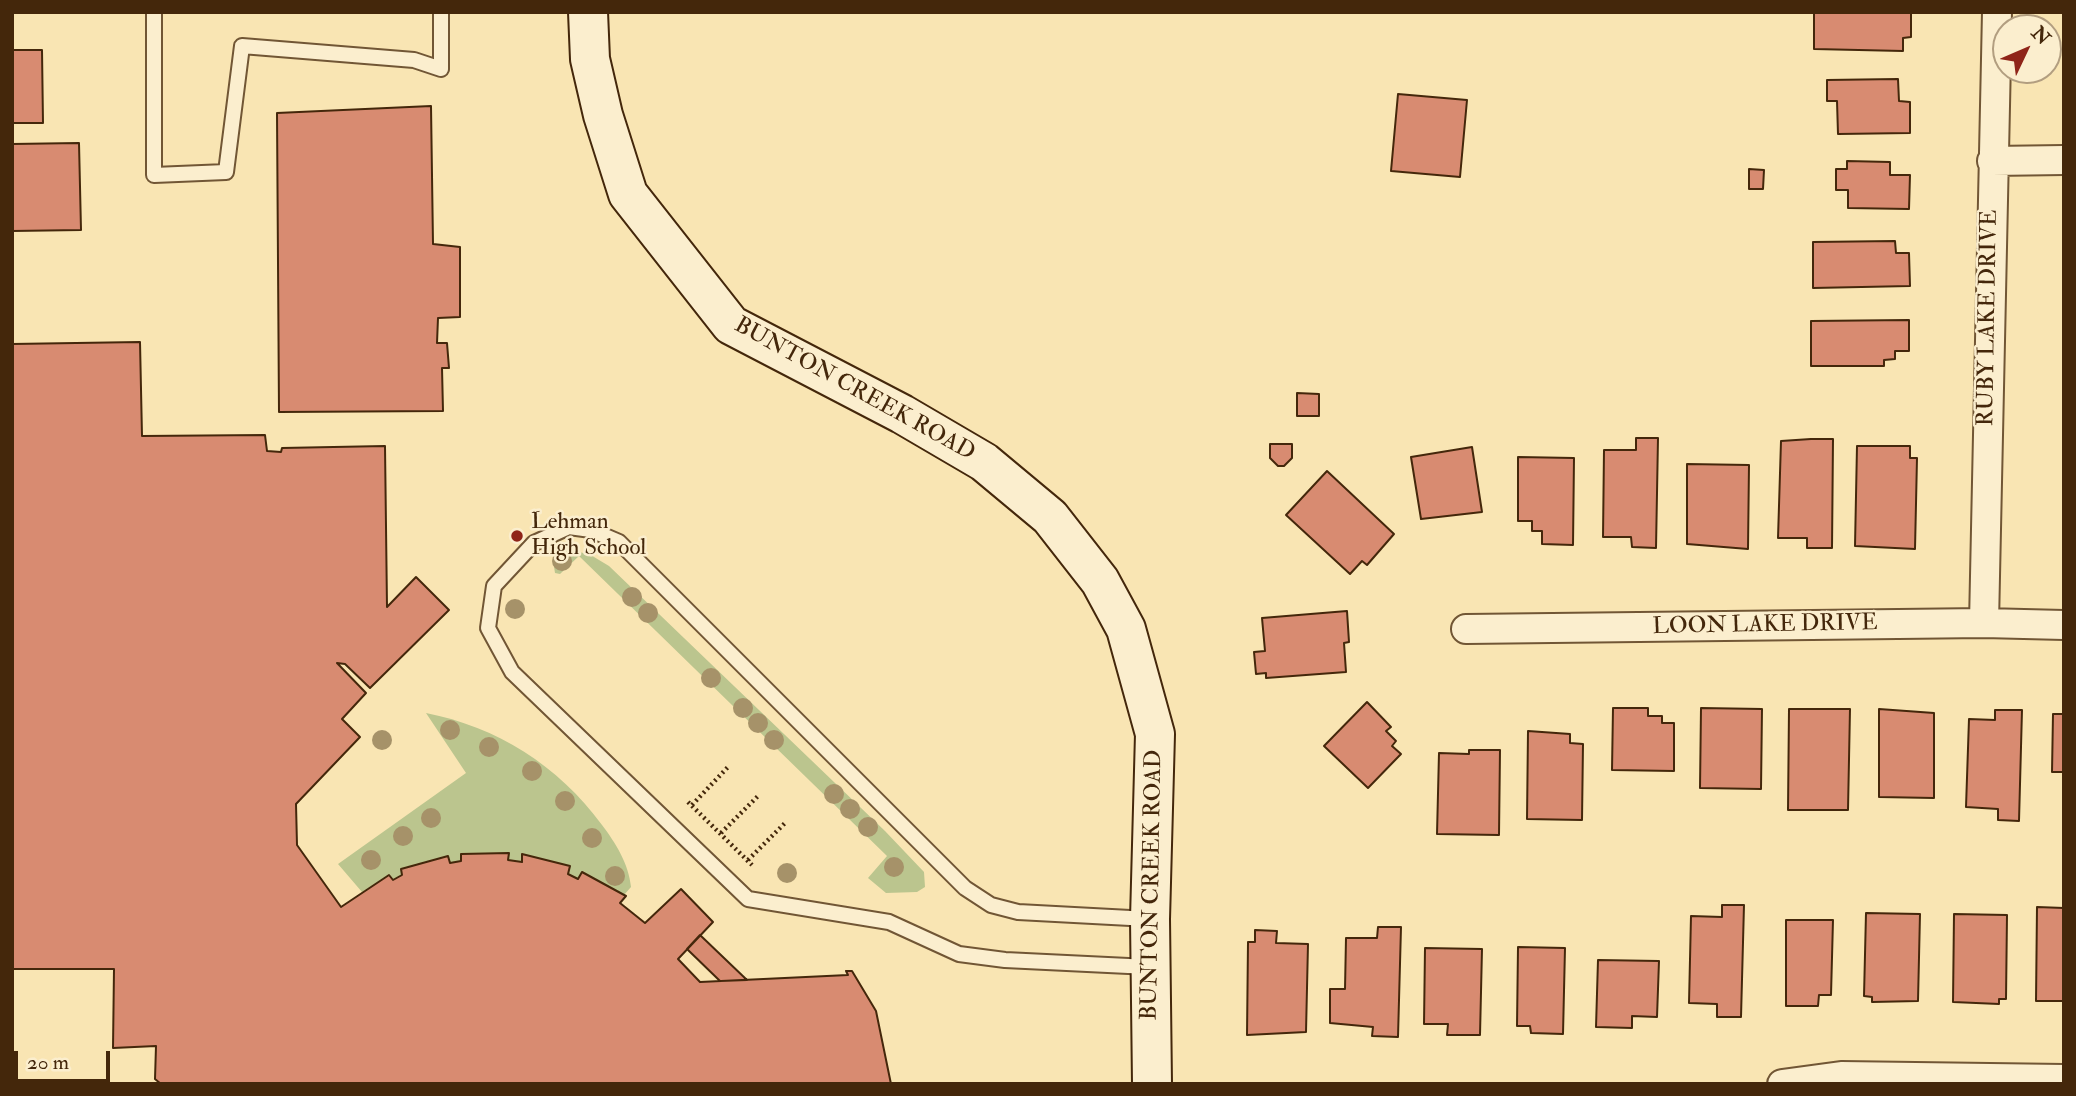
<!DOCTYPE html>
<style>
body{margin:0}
#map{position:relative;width:2076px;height:1096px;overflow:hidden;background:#f9e5b3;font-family:"IM FELL Double Pica",serif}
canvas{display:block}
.frame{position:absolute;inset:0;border:14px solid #44270b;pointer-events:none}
.north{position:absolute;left:1992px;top:14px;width:70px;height:70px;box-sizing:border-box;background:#fbeece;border:2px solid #b29e80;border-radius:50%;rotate:46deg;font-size:19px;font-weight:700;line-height:28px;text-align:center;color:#44270b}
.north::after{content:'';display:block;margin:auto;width:24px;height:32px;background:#8f2418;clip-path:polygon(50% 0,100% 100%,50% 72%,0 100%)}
.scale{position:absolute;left:14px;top:1051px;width:96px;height:32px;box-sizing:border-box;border:4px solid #44270b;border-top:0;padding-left:9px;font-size:21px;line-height:24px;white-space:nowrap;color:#44270b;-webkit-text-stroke:5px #fbeece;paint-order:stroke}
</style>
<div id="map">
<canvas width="2076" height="1096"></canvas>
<div class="frame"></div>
<div class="north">N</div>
<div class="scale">20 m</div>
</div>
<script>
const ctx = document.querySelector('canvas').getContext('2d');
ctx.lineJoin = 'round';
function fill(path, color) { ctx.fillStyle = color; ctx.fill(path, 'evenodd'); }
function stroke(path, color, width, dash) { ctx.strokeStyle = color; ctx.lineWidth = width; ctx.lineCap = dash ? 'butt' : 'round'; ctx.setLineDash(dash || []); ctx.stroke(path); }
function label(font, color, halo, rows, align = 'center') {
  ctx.font = font + ' "IM FELL Double Pica",serif'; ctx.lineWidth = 5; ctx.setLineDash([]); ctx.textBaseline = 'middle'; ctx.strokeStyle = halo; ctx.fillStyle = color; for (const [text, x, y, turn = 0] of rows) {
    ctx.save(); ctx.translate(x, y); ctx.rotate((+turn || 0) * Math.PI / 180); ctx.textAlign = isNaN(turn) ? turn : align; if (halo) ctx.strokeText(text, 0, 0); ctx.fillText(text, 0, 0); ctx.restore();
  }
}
fill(new Path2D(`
 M567,550L589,554L609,566L885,831L924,872L925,887L917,892L886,893L868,878L887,856L579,556L560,574L555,573L553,560Z
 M426,713C497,727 558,765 602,825C615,842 629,864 631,887L624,895L582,872L578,879L568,874L570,866L522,855V862L508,860L509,853L461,854V861L450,863L447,856L401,869L402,875L393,880L388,876L362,892L338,864L466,773Z`), '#bbc58e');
const building = new Path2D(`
 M1814,12H1911V37L1903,38V51L1814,49Z
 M12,50H42L43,123H12Z
 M1898,79L1899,101L1910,102V133L1838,134L1837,101H1827V80Z
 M1398,94L1467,100L1460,177L1391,171Z
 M431,106L433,244L460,247V317L438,318L437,343H447L449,368H442L443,411L279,412L277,113Z
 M79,143L81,230L12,231V144Z
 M1847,161L1890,162V175H1910L1909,209L1848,208V190H1836V169H1847Z
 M1749,169L1764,170L1763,189H1749Z
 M1895,241L1896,253H1909L1910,286L1813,288V242Z
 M1909,320V351H1895V359L1884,360V366H1811V321Z
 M140,342L142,436L265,435L267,451L281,452L282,448L385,446L387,607L416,577L449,610L370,688L345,664L337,663L366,693L342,719L360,737L296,804L297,845L341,907L389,875L393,880L402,875L401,869L448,856L450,863L461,861V854L509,853L508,860L522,862V854L570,866L568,874L578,879L582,872L626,896L620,903L645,923L681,889L713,922L678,959L700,982L848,975L846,971H852L876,1011L891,1084H161L155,1079L156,1046L113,1048L114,969H12V344Z
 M1297,393L1319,394V416H1297Z
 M1636,438H1658L1656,548L1632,547L1631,537H1603L1604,450H1636Z
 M1811,439H1833L1832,548H1807V538H1778L1781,441Z
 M1270,444H1292V458L1284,466H1278L1270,458Z
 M1857,446H1910V458H1917L1915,549L1855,546Z
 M1472,447L1482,512L1421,519L1411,457Z
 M1518,457L1574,458L1573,545L1542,544V531H1532V521H1518Z
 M1687,464L1749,465L1748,549L1687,544Z
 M1327,471L1394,534L1367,565L1362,561L1350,574L1286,515Z
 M1347,611L1349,642L1344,643L1346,672L1266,678V673L1256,674L1254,652L1265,651L1262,618Z
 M1367,702L1391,727L1386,731L1396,741L1392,746L1401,754L1368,788L1324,746Z
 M1613,708H1648V716H1662V723H1674V771L1612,770Z
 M1701,708L1762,709L1761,789L1700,788Z
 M1789,709H1850L1848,810H1788Z
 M1879,709L1934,713V798L1879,797Z
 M1995,710H2022L2019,821L1998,820V809L1966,807L1969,719L1995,720Z
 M2053,714H2064V772H2052Z
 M1528,731L1570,734V743L1583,744L1582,820L1527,819Z
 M1469,750H1500L1499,835L1437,834L1439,753L1469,754Z
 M1722,905H1744L1741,1017H1717V1004L1689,1003L1691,916L1722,917Z
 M2037,907L2064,908V1001H2036Z
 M1866,913L1920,914L1918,1001L1872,1002V997L1864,996Z
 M1954,914L2007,915L2006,999H1999V1004L1953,1002Z
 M1786,920H1833L1831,995H1819L1818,1006H1786Z
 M1378,927H1401L1398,1037L1372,1036L1373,1027L1330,1023V989H1345L1346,938H1377Z
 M1255,930L1277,931L1276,943L1308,944L1306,1032L1247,1035L1248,942H1255Z
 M700,935L747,980L720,981L687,949Z
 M1518,947L1565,948L1563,1034L1531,1033L1530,1026H1517Z
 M1425,948L1482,949L1480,1035H1447L1448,1024H1424Z
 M1598,960L1659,961L1657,1017L1632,1016V1028L1596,1027Z`);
fill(building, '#d88b71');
stroke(building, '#44270b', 2);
const lane = new Path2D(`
 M154,12V175L226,172L242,46L414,60L441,69V12
 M1149,919L1018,912L991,905L965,888L619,542L591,530L569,527L534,543L494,586L488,628L512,672L748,899L889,922L959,954L1005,960L1149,967`);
const street = new Path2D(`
 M1992,161L2064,160
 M1984,623L1997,12
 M1466,629L1984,623L2064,625
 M1782,1084L1841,1076L2064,1079`);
const secondary = new Path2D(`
 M588,12L590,59L603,115L628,194L731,325L902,414L984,462L1050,517L1100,581L1126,629L1155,734L1150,919L1152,1084`);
stroke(lane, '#715635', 18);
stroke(street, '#715635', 32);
stroke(secondary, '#44270b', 42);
stroke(new Path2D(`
 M688,802L752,865
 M692,805L728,767
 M721,833L758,796
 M748,860L786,822`), '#44270b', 4.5, [2, 3.5]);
stroke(lane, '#fbeece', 14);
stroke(street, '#fbeece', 28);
stroke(secondary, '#fbeece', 38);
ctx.fillStyle = '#a69269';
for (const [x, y] of [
 [562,561],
 [632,597],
 [515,609],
 [648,613],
 [711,678],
 [743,708],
 [758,723],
 [450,730],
 [382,740],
 [774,740],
 [489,747],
 [532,771],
 [834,794],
 [565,801],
 [850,809],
 [431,818],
 [868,827],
 [403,836],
 [592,838],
 [371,860],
 [894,867],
 [787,873],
 [615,876]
]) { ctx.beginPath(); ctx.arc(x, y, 10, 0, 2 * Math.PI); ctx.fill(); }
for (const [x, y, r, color] of [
 [517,536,7,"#8f2418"]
]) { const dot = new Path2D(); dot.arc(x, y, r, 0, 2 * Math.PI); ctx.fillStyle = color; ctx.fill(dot); stroke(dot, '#fbeece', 2.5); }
label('23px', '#44270b', '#fbeece', [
 ["RUBY LAKE DRIVE",1989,318,-89],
 ["BUNTON CREEK ROAD",854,390,29],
 ["LOON LAKE DRIVE",1765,626,-1],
 ["BUNTON CREEK ROAD",1153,885,-89]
]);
label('23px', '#44270b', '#fbeece', [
 ["Lehman",531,523],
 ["High School",531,549]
], 'left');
</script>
